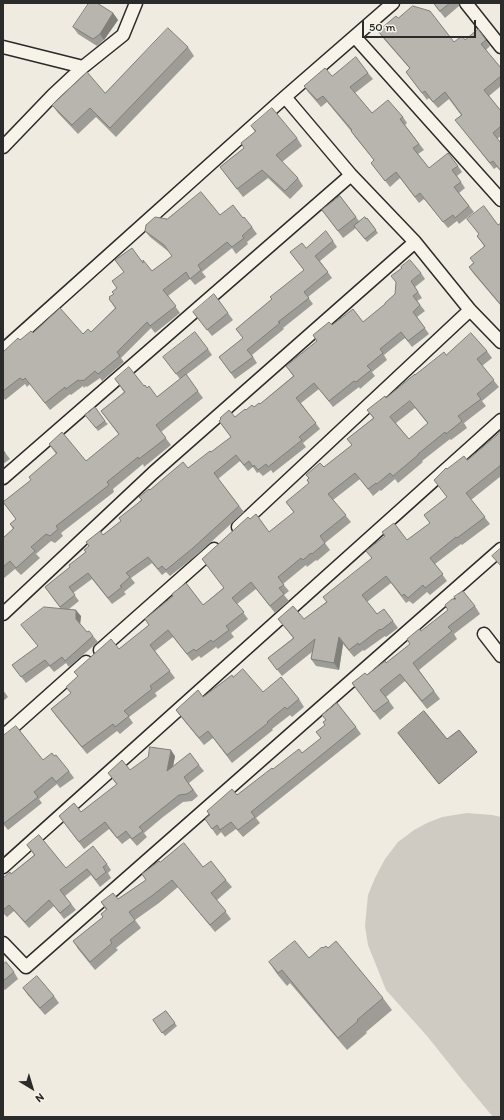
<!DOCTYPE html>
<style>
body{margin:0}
#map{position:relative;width:504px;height:1120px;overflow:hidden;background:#efebe0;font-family:Itim,sans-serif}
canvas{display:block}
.frame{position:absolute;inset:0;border:4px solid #2b2b2b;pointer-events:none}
.north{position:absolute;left:12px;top:1068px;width:40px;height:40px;-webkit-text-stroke:3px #f7f3e8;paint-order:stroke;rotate:142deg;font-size:11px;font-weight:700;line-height:16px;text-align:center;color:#2b2b2b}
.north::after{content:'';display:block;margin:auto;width:14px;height:18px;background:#2b2b2b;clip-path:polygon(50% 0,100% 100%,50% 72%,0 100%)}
.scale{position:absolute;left:362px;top:20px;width:114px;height:18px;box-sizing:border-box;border:2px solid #2b2b2b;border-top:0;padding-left:5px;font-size:12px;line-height:14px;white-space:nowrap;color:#2b2b2b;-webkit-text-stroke:3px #f7f3e8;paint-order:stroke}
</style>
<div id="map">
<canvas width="504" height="1120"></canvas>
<div class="frame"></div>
<div class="north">N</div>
<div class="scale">50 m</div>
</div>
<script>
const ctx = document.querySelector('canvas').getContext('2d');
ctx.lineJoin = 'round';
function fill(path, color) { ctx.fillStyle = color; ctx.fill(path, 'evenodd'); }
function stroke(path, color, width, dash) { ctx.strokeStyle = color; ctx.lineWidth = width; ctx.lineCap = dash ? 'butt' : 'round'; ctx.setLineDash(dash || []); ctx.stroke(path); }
fill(new Path2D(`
 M467,813L492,815L501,817V1117H493L463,1081L427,1036L386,990L368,945L365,926L368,895L375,878L385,859L398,842L414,830L427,823L442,817Z`), '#cfcbc2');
const water = new Path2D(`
 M424,711L447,739L459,730L477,752L439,784L398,733Z`);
fill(water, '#a4a29a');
stroke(water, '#74726e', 1);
const minor = new Path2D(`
 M466,3L501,47
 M355,37L501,200
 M3,47L83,67
 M285,97L351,175L415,242L470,310L501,342
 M3,147L53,95L83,67L123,35L136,3
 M3,350L285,97L393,3
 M3,478L351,175
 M238,527L470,310
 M3,614L153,473L415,242
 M484,634L501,656
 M100,650L214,549
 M3,736L86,662
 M3,867L501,420
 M3,943L26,967L501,549`);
stroke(minor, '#2b2b2b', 15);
stroke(minor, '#f7f3e8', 12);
fill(new Path2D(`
 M433,3H459V6L445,18Z
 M113,13L118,20L104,40L97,46L78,34L73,27Z
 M398,18L454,42L465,40L478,29L490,46L486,50L501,68V86L489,96L501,111V136L497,139L501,143V172L497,167L494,169L460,126L455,120L461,115L449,99L438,108L429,98L427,100L406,72L410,69L383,38L378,31Z
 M188,47L194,56L116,137L96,117L78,134L58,113L52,105L105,93Z
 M368,73L373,79L355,93L372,113L403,117L407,123L405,125L424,150L418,154L429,168L458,166L462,172L457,176L465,188L459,193L474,212L459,224L457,221L448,228L424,199L419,203L400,178L390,187L371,163L374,160L355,137L351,131L327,102L321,107L308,92L304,86L332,76Z
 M251,126L297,138L302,146L282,162L298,178L303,186L290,199L268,178L243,197L220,167L244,148L255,132Z
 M340,196L359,221L367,218L378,233L367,242L356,228L343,238L322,210Z
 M220,215L243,218L252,227L257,234L247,242L248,244L236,254L232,248L202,272L206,277L195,285L190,279L168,296L180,313L155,333L151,328L121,358L124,362L102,381L100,378L87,387L86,386L84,388L83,386L71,395L70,394L50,410L30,384L27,387L25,384L5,400L3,397V352L20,340L33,333L83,334L91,332L115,308L109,299L114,294L117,288L112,281L124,272L115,260L143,263L152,271L172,256L169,252L150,237L145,231L167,219Z
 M467,219L498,225L501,223V306L473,273L469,267L473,263L484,246L477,236L479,234Z
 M333,241L337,247L320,261L332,278L308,297L313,304L283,328L284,329L252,355L257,363L235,379L219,357L243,338L236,329L272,299L304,270L290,252Z
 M421,273L425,279L415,287L422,298L417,301L425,311L417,317L429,334L412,347L405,338L384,355L387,360L372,372L375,376L360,389L359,387L333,407L319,389L301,403L320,429L303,443L306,447L273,473L271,470L263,476L259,472L257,473L253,467L248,471L240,461L218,479L244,512L198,554L170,576L166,572L162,575L152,563L131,578L135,583L124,592L126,594L112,604L92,579L73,593L79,601L69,609L81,616L80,624L87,632L93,636L98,642L69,667L66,663L54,672L49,666L26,683L12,665L38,646L21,625L61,609L45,587L70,567L103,535L121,521L141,500L150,490L188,468L211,452L231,437L219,421L235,417L246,410L260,404L293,376L286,366L317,342L313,335L332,325L363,322L385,304V303Z
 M193,312L228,313L233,320L212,336Z
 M208,349L212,355L186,375L203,398L161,432L171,445L144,467L143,464L113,489L114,492L61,533L63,536L55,543L51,541L36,554L40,558L21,575L15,569L3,579V538L13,529L10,524L16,519L3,502L31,480L56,454L49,444L86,461L119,435L101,411L124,392L115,379L144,386L147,388L157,397L180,379L163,357Z
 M487,351L492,358L482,366L499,387L482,401L486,406L464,423L467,428L451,440L450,439L422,461L423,462L398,483L395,479L381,491L380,490L373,496L360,479L333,500L351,522L325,543L330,550L317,561L316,560L307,567L306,565L283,584L289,591L284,595L289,601L275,613L256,589L237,604L248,619L231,633L234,637L218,649L216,647L201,658L199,656L192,661L173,637L155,651L175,678L155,693L157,696L129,717L133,723L120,734L117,731L87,754L56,716L51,709L71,693L66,687L78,677L74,672L119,649L149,625L145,619L203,605L223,588L250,519L269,532L294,513L286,502L309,484L307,480L352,445L347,439L373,418L367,410L386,398L415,375L446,355ZM415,408L428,424L409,439L396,423Z
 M88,418L105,421L108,424L98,431Z
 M501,434V476L471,500L490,524L462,545L461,544L435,564L447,581L430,595L427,592L413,604L409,601L406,603L391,583L367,602L377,614L393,621L398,628L386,637L385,636L364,651L363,650L354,657L343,644L339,670L316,666L311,659L312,652L282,676L268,658L293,638L278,619H304L326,602L372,558L366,551L407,540L430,523L424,515L447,497L434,480L447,469L467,460Z
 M3,450L10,459L3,464Z
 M475,606L480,614L454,634L457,639L419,670L440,699L427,709L405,681L386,697L394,708L380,720L352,683L367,675L386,663L410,644L407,639L421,631Z
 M233,677L263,692L299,699L304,707L292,717L290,715L272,729L273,730L232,763L213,738L204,745L181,717L176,710L203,697Z
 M3,690L8,697L3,701Z
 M322,715L356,727L361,734L256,818L260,823L243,837L236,829L225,837L221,832L217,836L205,819L209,815L207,811L237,795L273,769L302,753L321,738L316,732L325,726L326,720Z
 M3,736L43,760L69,771L74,778L60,788L57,784L39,799L42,803L8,830L3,824Z
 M175,756L173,766L199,765L204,771L189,783L198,796L192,801L183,802L163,817L144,833L147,837L137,846L130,838L122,844L109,829L84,849L59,816L81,812L117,785L108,773L130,770Z
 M27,845L66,868L107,864L111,870L108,873L111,878L100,887L91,875L65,896L76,910L64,919L54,906L29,928L14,911L7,917L4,914L3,915V878L11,874L34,855Z
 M160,862L203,867L226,880L232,887L217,900L231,919L215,932L178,887L159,903L135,920L141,928L116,948L118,950L95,970L78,949L73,941L103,917L106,910L101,902L118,899L146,880L142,874Z
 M323,948H328L383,998L392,1010L366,1032L367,1033L347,1050L290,983L287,986L277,974L269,962L309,958Z
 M3,965L14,972L18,979L5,990L3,988Z
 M23,988L54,996L59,1003L45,1015L27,994Z
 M166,1011L177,1026L165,1036L153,1020Z`), '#9e9c96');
fill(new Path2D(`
 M113,13L118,20L104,40L100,34Z
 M76,610L81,616L80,625L76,619Z
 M339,637L343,644L339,670L334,663Z
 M171,750L175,756L171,777L167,771Z`), '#817f7a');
const building = new Path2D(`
 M89,3H97L113,13L100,34L93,39L73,27Z
 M434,3H450L440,11Z
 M413,6L430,11L454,42L462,36L465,40L478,29L486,40L481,44L501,68V76L484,90L501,111V126L493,133L501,143V171L493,161L490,163L455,120L462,115L445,92L433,102L425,91L422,93L406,72L410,68L378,31L396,16L398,18Z
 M168,28L188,47L110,128L90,108L72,125L52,105L87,72L105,93Z
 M356,57L368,73L350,87L372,113L388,100L403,117L400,119L419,144L413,148L429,168L448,153L458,166L452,170L461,182L454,187L469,206L455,218L453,215L443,222L420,193L415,197L396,172L385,181L371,163L374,160L351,131L352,130L323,96L317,100L304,86L325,68L332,76Z
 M272,108L297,138L276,155L298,178L285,191L262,170L237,189L220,167L244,148L241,143L256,131L251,126Z
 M201,192L220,215L233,205L243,218L244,217L252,227L242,236L244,238L232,247L227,242L198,265L201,270L190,279L186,272L163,290L176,306L150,326L147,322L117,352L120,356L98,374L95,371L83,381L82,380L80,381L78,380L66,389L65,387L45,403L25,378L23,380L20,378L3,391V352L18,338L20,340L31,331L33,333L60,308L83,334L88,329L91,332L116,308L109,299L110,298L109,297L114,294L112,292L117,288L112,281L124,272L115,260L132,248L143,263V260L152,271L172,256L164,245L145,231L146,225L155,217L167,219Z
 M340,196L356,217L338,231L322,210Z
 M484,206L498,225L501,223V305L469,267L474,263L470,258L485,246L477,236L479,234L467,219Z
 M365,217L366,219L367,218L376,230L365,239L354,226Z
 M326,231L333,241L315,256L328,272L304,292L309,298L278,322L280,323L247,350L253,357L231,373L219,357L243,338L236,329L272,299L270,297L304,270L290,252L302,243L306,248Z
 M410,260L421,273L411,281L418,292L413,296L420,305L413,312L425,328L408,341L401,332L380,349L383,353L367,366L371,370L356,382L354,381L329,401L314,383L296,398L316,423L299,437L302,440L268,467L266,464L258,470L254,465L253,467L249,461L244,465L236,455L214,473L239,506L193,548L166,570L162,566L158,569L148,557L126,573L130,577L120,586L122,587L108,598L88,573L69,587L75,595L60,607L45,587L70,567L69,565L86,552L84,550L89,546L86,542L100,531L103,535L121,521L119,518L142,500L139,497L149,489L150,490L183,462L188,468L210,451L211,452L231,437L219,421L221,419L220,418L229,410L235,417L245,409L246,410L252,405L254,407L259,403L260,404L294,376L286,366L317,341L313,335L329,322L332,325L353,309L363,322L385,304V303L395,294L396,282L391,276L402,268L401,267Z
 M214,294L228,313L207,330L193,312Z
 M195,332L208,349L176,374L163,357Z
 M471,333L487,351L477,359L494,380L477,394L481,399L458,416L462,421L446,434L445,432L418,454V455L393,476L390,473L377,484L376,483L368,489L355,473L328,494L346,515L320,536L325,543L312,554L311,553L303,560L301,558L278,577L284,585L279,588L284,594L270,606L251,582L232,598L244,612L226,626L229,630L213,642L211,640L196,651L194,649L187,654L168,630L150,645L170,671L150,686L152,689L124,711L129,716L115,727L113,724L82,747L51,709L71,693L66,687L78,676L74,672L111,639L119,649L149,625L145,619L173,596L172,594L186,583L203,605L224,588L202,559L248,517L250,519L256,514L269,532L294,512L286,502L309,483L307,480L309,478L306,475L320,463L324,467L352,445L347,439L374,418L367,410L385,396L386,398L415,374V375L444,352L446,355ZM410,401L428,423L409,439L390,417Z
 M129,367L144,386L145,385L147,388L149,386L157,397L186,374L198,391L156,425L166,438L139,459L138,457L107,482L109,485L56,526L58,529L50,536L46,534L31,547L35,551L16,568L10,561L3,567V538L14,528L10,524L16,519L3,502L31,480L29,477L57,453L49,444L62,432L86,461L119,434L101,411L125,392L115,379Z
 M95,407L105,421L96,428L85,415Z
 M500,433L501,434V465L466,493L485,517L457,538L456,537L430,558L443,574L425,588L423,585L408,598L404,594L402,596L386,576L362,595L377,614L384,609L393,621L381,630L380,629L359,645L358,643L349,650L339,637L334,663L311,659L315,639L277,670L268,658L294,638L278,619L293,606L304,619L327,602L323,597L372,558L366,551L385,536L382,532L394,523L407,540L430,523L424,515L447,497L434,480L446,468L447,469L464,456L467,460Z
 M3,450L5,453L3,454Z
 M501,548V566L492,556Z
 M463,591L475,606L448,627L452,631L413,663L434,691L422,701L400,674L380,690L389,701L374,712L352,683L365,673L367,675L385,661L386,663L410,644L407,639L419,629L421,631L448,610L445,605L452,599H456L454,597Z
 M44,607L76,610V619L87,632L89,631L93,636L65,661L62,657L50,666L45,660L21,677L12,665L38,646L21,625Z
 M243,669L263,692L281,677L299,699L287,709L285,707L267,722L268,723L227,755L208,731L199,738L176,710L198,690L203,697L232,675L233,677Z
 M337,703L356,727L251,812L255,817L238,830L231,822L220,830L217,825L212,829L205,819L210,815L207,811L232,789L237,795L272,768L273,769L299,749L302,753L321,738L316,732L325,725L323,722L326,720L322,715Z
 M16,726L43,760L52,753L54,756L56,755L69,771L56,782L52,777L34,792L38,797L3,824V736Z
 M150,747L171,750L167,771L190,753L199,765L184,777L193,790L187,794L179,795L139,827L143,831L132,839L126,831L117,838L105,822L79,842L59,816L74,803L81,812L117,784L108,773L122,760L130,770L148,757Z
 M39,835L66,868L93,846L107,864L103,867L106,872L96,880L87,869L60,890L71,904L60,913L49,900L25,922L9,905L3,910V878L10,872L11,874L35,855L27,845Z
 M184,843L203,867L211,861L226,880L211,893L226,911L210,925L172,880L153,895L129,912L135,920L110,940L112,943L90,962L73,941L103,917L101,914L107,909L101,902L113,893L118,899L146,880L142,874L159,861L160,862Z
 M295,941L309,958L322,947L323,948L326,946L328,948L336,941L383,998L357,1020L358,1021L338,1038L282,970L278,973L269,962Z
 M6,962L14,972L3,981V965Z
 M37,976L54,996L40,1008L23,988Z
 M166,1011L175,1023L162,1033L153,1020Z`);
fill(building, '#b8b5ae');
stroke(building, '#817f7a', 1);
</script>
